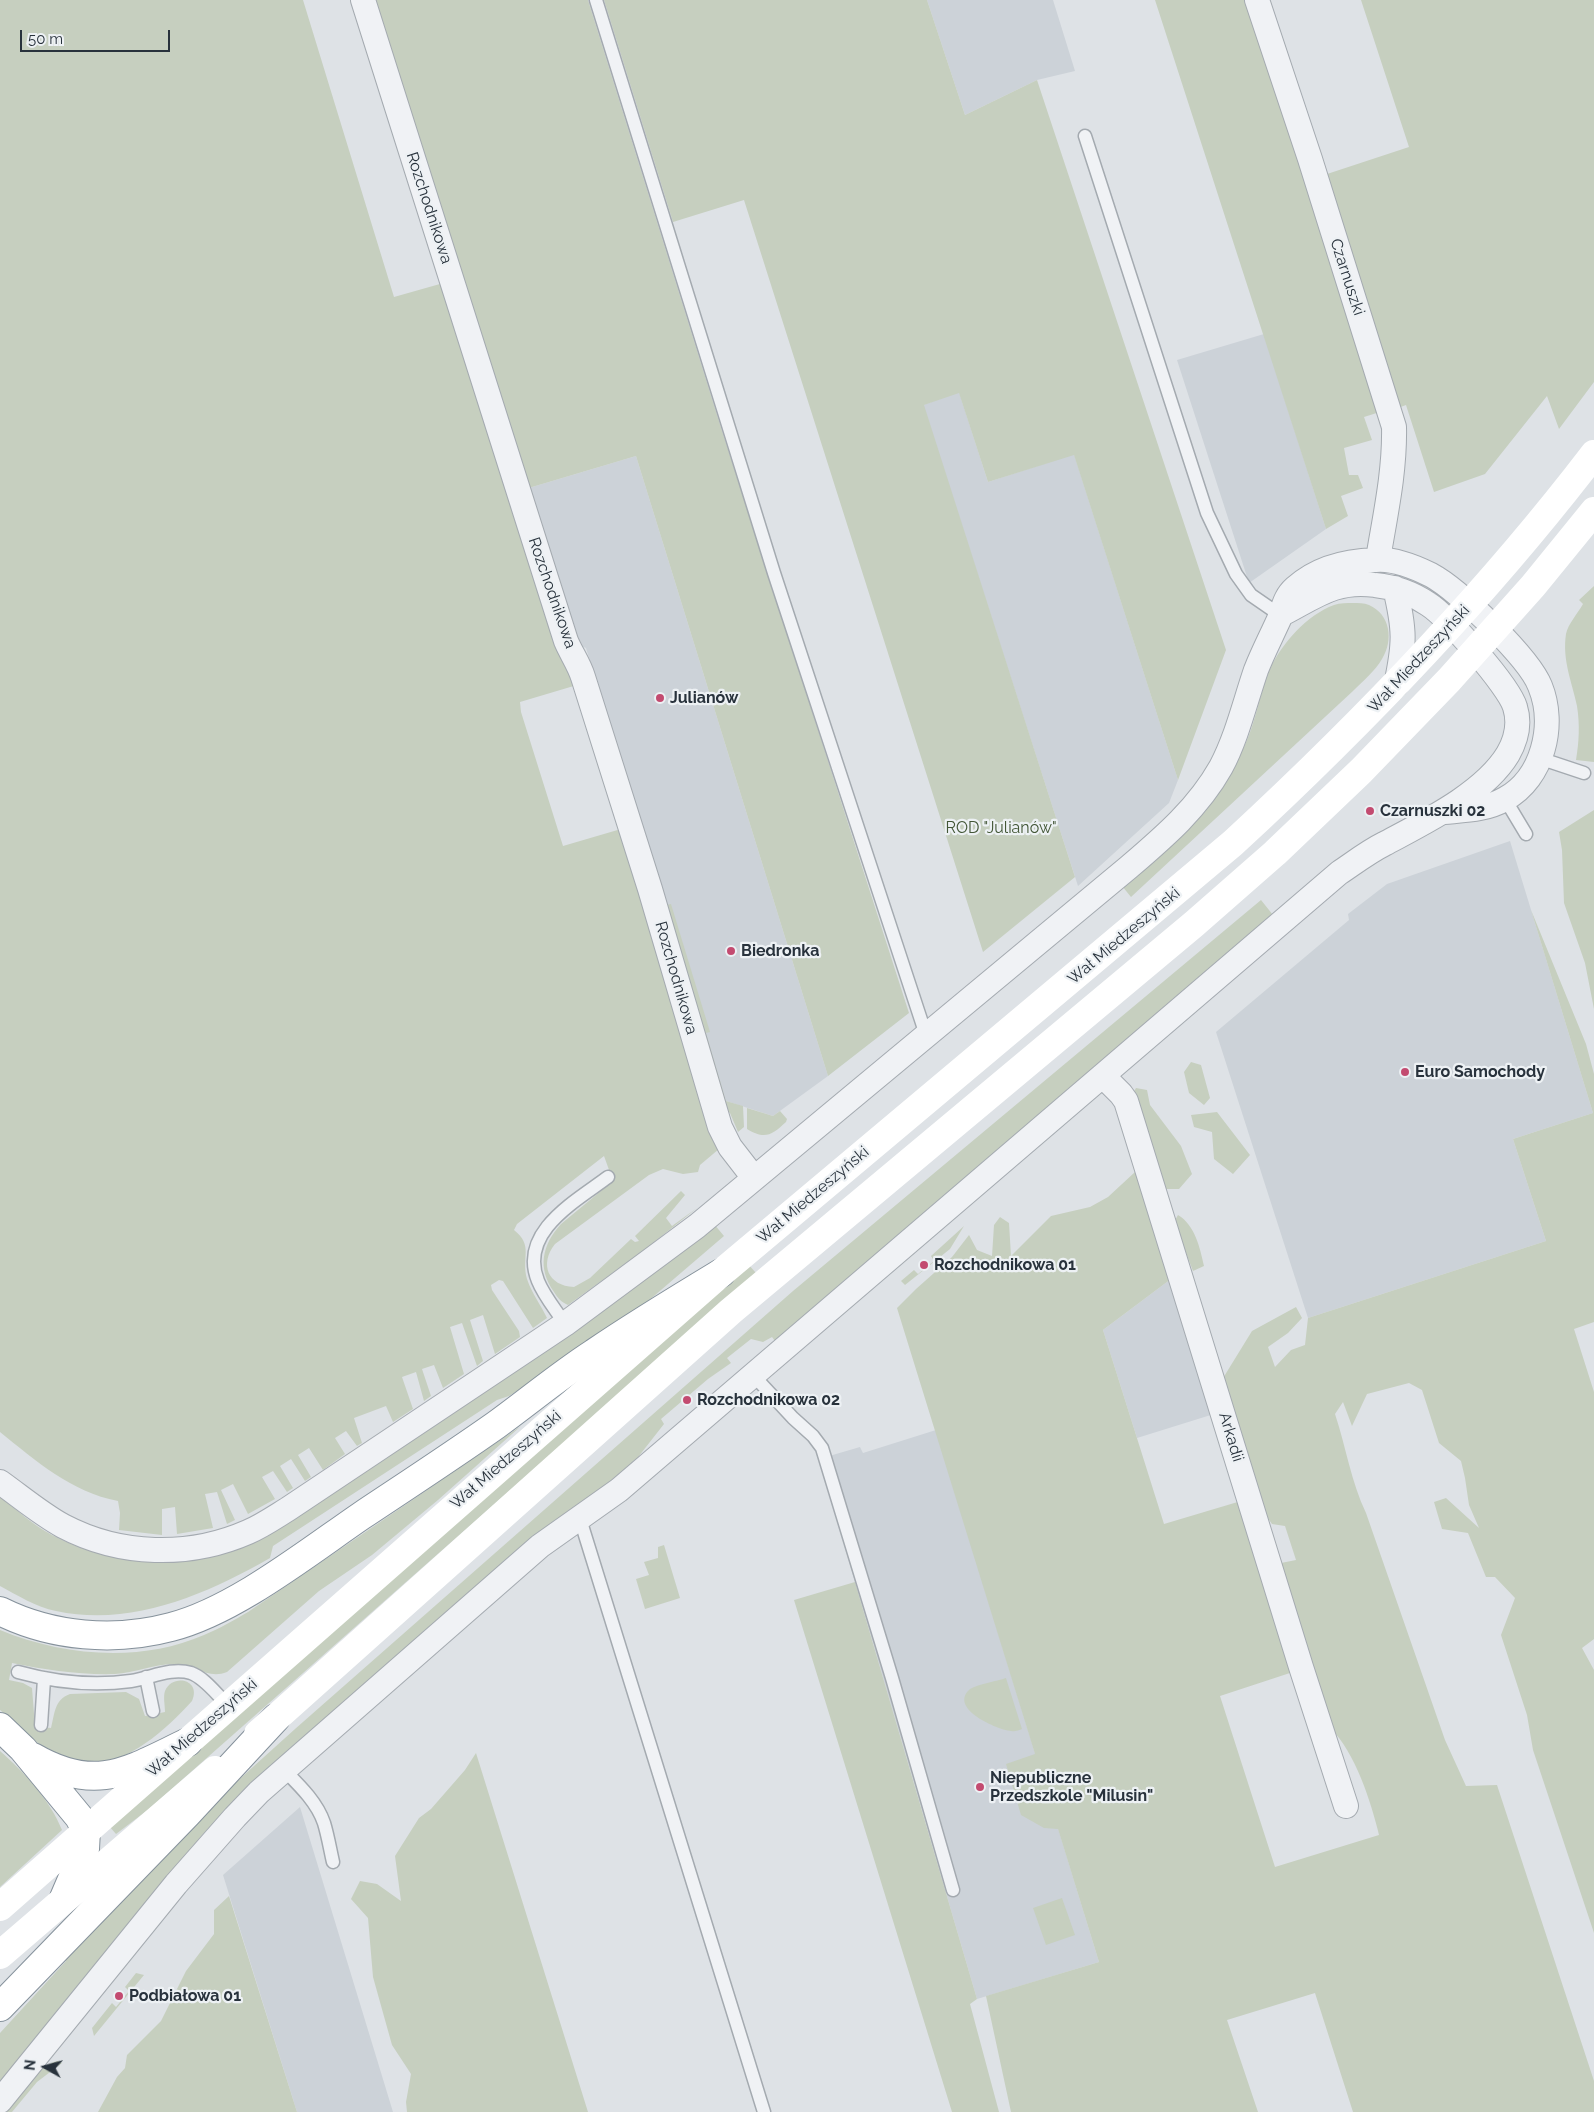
<!DOCTYPE html>
<meta charset="utf-8">
<style>
body{margin:0}
#map{position:relative;width:1594px;height:2112px;overflow:hidden;background:#dee2e6;font-family:Raleway,sans-serif}
canvas{display:block}
.north{position:absolute;left:20px;top:2042px;width:50px;height:50px;-webkit-text-stroke:4px #edf1f4;paint-order:stroke;rotate:277deg;font-size:14px;font-weight:700;line-height:20px;text-align:center;color:#28323c}
.north::after{content:'';display:block;margin:auto;width:18px;height:22px;background:#28323c;clip-path:polygon(50% 0,100% 100%,50% 72%,0 100%)}
.scale{position:absolute;left:20px;top:30px;width:150px;height:22px;box-sizing:border-box;border:2px solid #28323c;border-top:0;padding-left:6px;font-size:15px;line-height:18px;white-space:nowrap;color:#28323c;-webkit-text-stroke:4px #edf1f4;paint-order:stroke}
</style>
<div id="map">
<canvas width="1594" height="2112"></canvas>
<div class="north">N</div>
<div class="scale">50 m</div>
</div>
<script>
const ctx = document.querySelector('canvas').getContext('2d');
ctx.lineJoin = 'round';
function fill(path, color) { ctx.fillStyle = color; ctx.fill(path, 'evenodd'); }
function stroke(path, color, width, dash) { ctx.strokeStyle = color; ctx.lineWidth = width; ctx.lineCap = dash ? 'butt' : 'round'; ctx.setLineDash(dash || []); ctx.stroke(path); }
function label(font, color, halo, rows, align = 'center') {
  ctx.font = font + ' Raleway,sans-serif'; ctx.lineWidth = 4.5; ctx.setLineDash([]); ctx.textBaseline = 'middle'; ctx.strokeStyle = halo; ctx.fillStyle = color; for (const [text, x, y, turn = 0] of rows) {
    ctx.save(); ctx.translate(x, y); ctx.rotate((+turn || 0) * Math.PI / 180); ctx.textAlign = isNaN(turn) ? turn : align; if (halo) ctx.strokeText(text, 0, 0); ctx.fillText(text, 0, 0); ctx.restore();
  }
}
fill(new Path2D(`
 M927,0H1053L1075,71L1037,80L965,115Z
 M1264,334L1326,529L1249,583L1177,360Z
 M959,392L988,482L1074,454L1178,780L1169,803L1078,886L923,405Z
 M636,456L828,1076L773,1116L726,1101L586,648L570,641L522,490Z
 M1510,841L1593,1113L1513,1139L1546,1241L1308,1318L1216,1032L1349,920L1348,914L1387,884Z
 M1171,1279L1214,1414L1137,1438L1103,1330Z
 M936,1430L1099,1962L977,1999L819,1459L860,1447L863,1453Z
 M300,1807L393,2112H297L223,1875Z`), '#ccd2d8');
fill(new Path2D(`
 M0,0H303L394,297L447,282L577,685L520,702L521,712L563,846L621,829L719,1149L700,1165L698,1172L683,1174L663,1169L649,1175L555,1244C539,1264 548,1286 574,1287L590,1278L631,1239L635,1242L639,1241L635,1236L681,1191L685,1195L666,1218L672,1226L697,1208L643,1251L568,1305C561,1302 558,1298 554,1292C537,1268 542,1245 561,1224L613,1181L604,1156L517,1224L514,1230C534,1246 521,1257 527,1279C532,1294 541,1305 547,1318L533,1328L503,1281L499,1280L491,1285L492,1290L519,1331L520,1337L495,1354L483,1315L470,1320L483,1361L477,1366L462,1323L450,1327L464,1374L443,1388L434,1365L422,1369L431,1396L424,1401L416,1372L402,1377L413,1409L393,1422L386,1406L354,1418L362,1443L357,1446L346,1431L335,1438L345,1454L323,1470L309,1448L298,1455L311,1477L305,1481L291,1459L280,1466L293,1488L287,1492L273,1471L262,1477L275,1499L248,1514L233,1484L221,1490L235,1520L227,1524L217,1492L205,1494L213,1528L177,1534L175,1507L162,1509V1535L119,1530L120,1513L118,1501C71,1492 36,1461 0,1432Z
 M370,0H588L722,431L909,1013L828,1076L636,456L522,490Z
 M604,0H927L965,115L1037,80L1226,650L1178,780L1074,455L988,482L959,393L924,405L1075,877L983,952L744,200L673,222Z
 M1155,0H1249L1383,411L1364,417L1372,440L1344,448L1349,475H1358L1363,488L1341,496L1348,516L1326,529Z
 M1361,0H1594V382L1559,429L1547,396L1485,474L1434,492L1406,405L1398,408L1321,176L1409,147Z
 M1594,586V762L1576,760C1579,742 1580,725 1577,706C1572,682 1562,660 1566,634C1568,624 1578,613 1583,604L1579,600Z
 M1353,603C1358,603 1364,603 1369,605C1390,614 1394,640 1382,659C1375,671 1363,681 1353,691L1131,897L1122,886L1200,817C1220,796 1238,762 1249,735C1257,714 1261,690 1270,669C1282,643 1307,615 1334,605C1340,603 1347,603 1353,603Z
 M1594,810V1009L1585,963L1564,903L1562,850L1559,832Z
 M1261,900L1273,915L775,1341L772,1337L763,1342L751,1339L727,1358L731,1363L708,1379L661,1419L664,1424L635,1461L613,1480L519,1549L252,1784L203,1834L0,2084V2033L66,1961L64,1959L213,1803L295,1729L793,1291Z
 M671,904L710,1032L706,1033L726,1101L743,1106L744,1127L738,1132L730,1113L724,1110L666,905Z
 M1531,910L1586,1044L1594,1074V1322L1574,1329L1594,1392V1639L1582,1648L1594,1670V1933L1533,1750L1527,1715L1501,1635L1515,1598L1495,1577H1486L1468,1533L1442,1529L1434,1502L1446,1498L1479,1528L1469,1505L1465,1478L1461,1461L1439,1443L1422,1390L1409,1383L1367,1394L1352,1426L1343,1402L1335,1414C1346,1447 1351,1482 1366,1513L1445,1740L1466,1786L1497,1785L1594,2081V2112H1353L1315,1993L1227,2020L1258,2112H1011L986,1996L1099,1962L1058,1829L1044,1828L1021,1815L1006,1764L1035,1754L897,1308L916,1289L952,1257L969,1235L977,1250L992,1256L994,1225L1000,1217L1009,1223L1011,1256L1051,1216L1090,1207L1108,1197L1135,1172L1171,1279L1103,1330L1164,1524L1241,1501L1296,1671L1220,1696L1275,1867L1379,1835C1371,1802 1355,1752 1331,1729L1281,1563L1296,1560L1285,1526L1272,1524L1260,1507L1220,1383L1252,1331L1296,1307L1302,1318L1288,1333L1268,1347L1275,1367L1291,1350L1305,1345L1308,1318L1546,1241L1513,1139L1593,1113Z
 M1191,1062L1201,1065L1210,1098L1204,1105L1189,1093L1184,1072Z
 M1136,1088L1147,1090L1150,1105L1181,1146L1192,1174L1179,1189H1165L1131,1096Z
 M747,1108L773,1116L780,1111L787,1119L786,1122C772,1135 765,1140 747,1129Z
 M1217,1112L1250,1155L1233,1174L1214,1159L1212,1132L1194,1127L1191,1115Z
 M1178,1215C1195,1225 1200,1248 1204,1266L1193,1271L1174,1222Z
 M714,1224L724,1236L647,1302L563,1362L509,1396L497,1400L273,1546L270,1558C205,1595 132,1627 56,1611C36,1607 17,1595 0,1586V1497C17,1510 33,1525 52,1535C100,1561 157,1568 211,1557C231,1553 251,1541 270,1533Z
 M964,1226L950,1249L905,1285L901,1281L914,1270L918,1274L934,1261L931,1256Z
 M748,1264L756,1273L149,1809L116,1834L109,1826Z
 M521,1426L438,1500L372,1555L319,1591L227,1672C207,1680 196,1664 176,1664C156,1663 135,1673 115,1674C80,1675 46,1670 12,1663L9,1680L23,1683L32,1688L35,1726L51,1728C55,1713 54,1700 70,1694L126,1692L139,1699L145,1716L165,1712C165,1705 163,1697 165,1691C172,1673 202,1679 192,1701C158,1738 107,1784 53,1754C34,1742 17,1724 0,1710V1630C63,1656 140,1663 204,1635C219,1629 234,1620 248,1612Z
 M664,1545L680,1598L645,1609L636,1579L649,1575L644,1562L658,1558V1547Z
 M855,1582L977,1999L970,2004L999,2112H952L794,1600Z
 M1006,1678L1022,1729C1019,1730 1015,1732 1011,1731C998,1730 949,1709 969,1690C974,1685 998,1681 1006,1678Z
 M0,1751C24,1772 50,1800 62,1830L0,1887Z
 M476,1753L588,2112H407L406,2102L411,2074L392,2045L373,1977L368,1918L351,1899L360,1881L377,1884L401,1901L395,1856L419,1818L431,1809L465,1770Z
 M229,1896L297,2112H98L117,2077L125,2068L127,2055L161,2021L186,1971L214,1934V1910Z
 M1062,1898L1075,1935L1046,1945L1033,1908Z
 M136,1973L144,1975L94,2036L92,2028L112,2003L116,2007L129,1991L125,1987Z
 M58,2061L62,2063L37,2082L12,2112H6C18,2097 39,2063 58,2061Z`), '#c6cfbf');
const lane = new Path2D(`
 M596,0L774,573L926,1035
 M1085,136L1207,513L1236,574L1251,595L1280,615
 M1539,758L1584,773
 M1505,799L1526,834
 M565,1324C556,1310 544,1296 538,1281C518,1232 576,1201 608,1177
 M753,1375L793,1418L813,1436L822,1448L892,1678L953,1890
 M580,1519L764,2112
 M18,1672C54,1682 94,1686 131,1681C151,1678 171,1667 191,1673C205,1678 217,1695 228,1705
 M146,1677L153,1711
 M41,1725L44,1679
 M284,1770C299,1785 317,1802 324,1823C328,1836 330,1849 333,1862`);
const street = new Path2D(`
 M363,0L566,641C571,653 579,664 583,677L650,889L720,1127L730,1147L754,1178
 M1257,0L1310,159L1394,427C1395,472 1385,516 1378,559
 M1395,588C1405,630 1405,643 1396,685
 M1103,1076L1121,1094L1126,1101L1301,1667L1346,1806
 M0,1482C21,1497 41,1514 63,1526C120,1556 189,1558 248,1532C262,1526 275,1517 288,1509L565,1324L697,1226L1129,867C1164,837 1198,808 1221,767C1237,737 1245,702 1256,670C1263,652 1272,635 1280,617C1284,606 1285,597 1295,588C1317,568 1347,561 1375,560C1394,558 1415,567 1431,575C1459,590 1529,658 1540,686C1556,725 1543,778 1505,799C1486,810 1465,810 1444,812
 M0,2101L176,1884L235,1817L259,1792L540,1546L619,1490L1339,873C1354,863 1368,852 1384,844C1423,823 1484,794 1508,754C1516,740 1520,723 1515,707C1509,686 1447,616 1428,604C1412,593 1394,587 1375,585C1335,579 1314,598 1280,615`);
const highway = new Path2D(`
 M0,1611C52,1637 115,1642 171,1627C234,1611 307,1553 361,1516C406,1486 452,1456 496,1425C529,1401 560,1375 594,1353C635,1325 678,1299 721,1273
 M0,1727L23,1749L79,1817L86,1830L85,1849L64,1898
 M33,1757C97,1794 129,1770 188,1742
 M0,2007L187,1814L276,1718`);
stroke(lane, '#a4aab0', 15);
stroke(street, '#a4aab0', 26);
stroke(highway, '#86929c', 30);
stroke(lane, '#f0f2f5', 12);
stroke(street, '#f0f2f5', 24);
stroke(new Path2D(`
 M258,1734L731,1311L1194,924L1275,853L1361,771L1449,680L1533,586L1594,511
 M0,1907L721,1273L1233,843C1363,723 1486,595 1594,454
 M0,1955L215,1770`), '#fff', 28);
stroke(highway, '#fff', 28);
for (const [x, y, r, color] of [
 [660,698,5,"#c34b70"],
 [1370,811,5,"#c34b70"],
 [731,951,5,"#c34b70"],
 [1405,1072,5,"#c34b70"],
 [924,1265,5,"#c34b70"],
 [687,1400,5,"#c34b70"],
 [980,1787,5,"#c34b70"],
 [119,1996,5,"#c34b70"]
]) { const dot = new Path2D(); dot.arc(x, y, r, 0, 2 * Math.PI); ctx.fillStyle = color; ctx.fill(dot); stroke(dot, '#edf1f4', 2); }
label('16px', '#28323c', '#edf1f4', [
 ["Rozchodnikowa",429,208,72],
 ["Czarnuszki",1347,277,72],
 ["Rozchodnikowa",552,593,71],
 ["Wał Miedzeszyński",1419,659,-47],
 ["Wał Miedzeszyński",1124,936,-40],
 ["Rozchodnikowa",676,978,74],
 ["Wał Miedzeszyński",813,1195,-40],
 ["Arkadii",1231,1437,73],
 ["Wał Miedzeszyński",506,1460,-41],
 ["Wał Miedzeszyński",202,1728,-41]
]);
label('bold 16px', '#28323c', '#edf1f4', [
 ["Julianów",670,698],
 ["Czarnuszki 02",1380,811],
 ["Biedronka",741,951],
 ["Euro Samochody",1415,1072],
 ["Rozchodnikowa 01",934,1265],
 ["Rozchodnikowa 02",697,1400],
 ["Niepubliczne",990,1778],
 ["Przedszkole \"Milusin\"",990,1796],
 ["Podbiałowa 01",129,1996]
], 'left');
label('16px', '#425636', '#edf1f4', [
 ["ROD \"Julianów\"",1001,828]
]);
</script>
